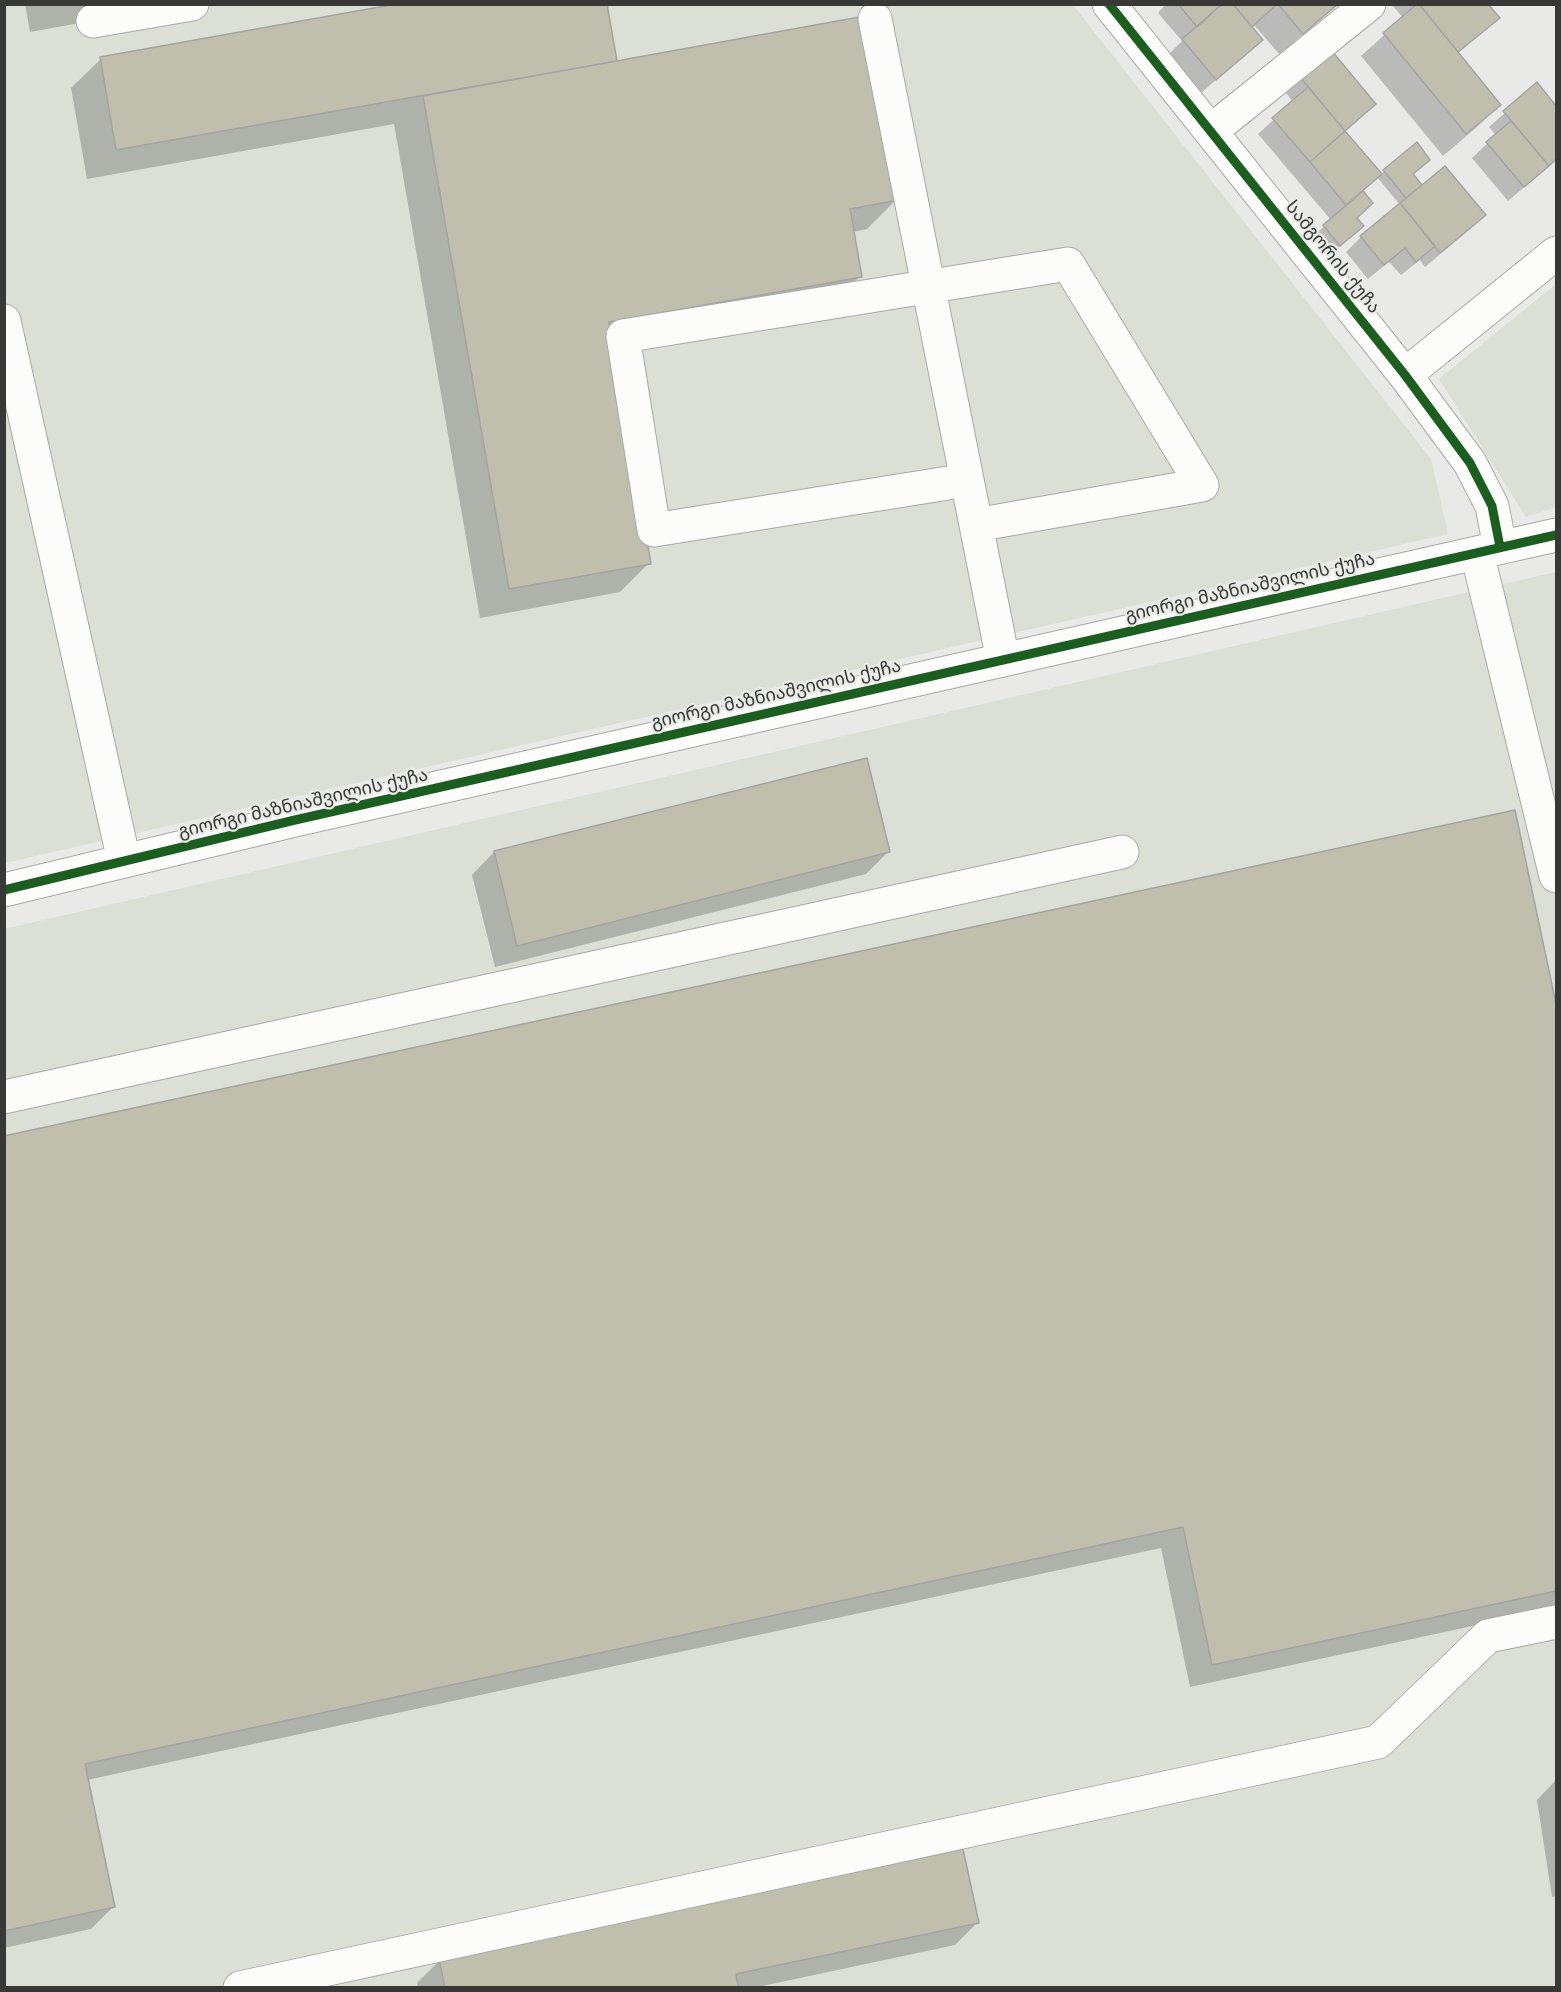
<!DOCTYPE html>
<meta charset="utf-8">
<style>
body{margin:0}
#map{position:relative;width:1561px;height:1992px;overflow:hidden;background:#e9eae7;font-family:"Golos Text",sans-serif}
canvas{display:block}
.frame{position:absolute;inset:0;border:6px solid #383937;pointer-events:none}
</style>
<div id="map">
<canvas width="1561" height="1992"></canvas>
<div class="frame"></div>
</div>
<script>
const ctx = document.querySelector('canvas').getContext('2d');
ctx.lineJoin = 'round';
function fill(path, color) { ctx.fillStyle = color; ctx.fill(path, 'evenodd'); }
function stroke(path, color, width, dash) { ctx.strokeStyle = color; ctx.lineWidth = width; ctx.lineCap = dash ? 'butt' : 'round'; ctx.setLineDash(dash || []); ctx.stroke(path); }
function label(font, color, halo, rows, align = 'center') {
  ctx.font = font + ' "Golos Text","Noto Sans Georgian",sans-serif'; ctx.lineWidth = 4.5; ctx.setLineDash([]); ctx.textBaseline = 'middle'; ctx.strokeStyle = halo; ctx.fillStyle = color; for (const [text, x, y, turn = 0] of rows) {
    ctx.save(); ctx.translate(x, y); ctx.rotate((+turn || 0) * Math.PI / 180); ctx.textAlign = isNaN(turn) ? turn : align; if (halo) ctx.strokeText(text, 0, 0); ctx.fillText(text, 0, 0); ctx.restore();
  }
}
fill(new Path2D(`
 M4,5H1073L1431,459L1448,534L5,863Z
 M1556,284V507L1526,517L1439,379Z
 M1556,572V1987H5L4,929Z`), '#dbdfd6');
fill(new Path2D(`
 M25,4H185L30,32Z
 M1166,4H1336L1280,55L1254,25L1251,28L1246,54L1201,93L1168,55L1182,41L1158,13Z
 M1394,4H1486L1498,18L1457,54L1499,105L1477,127L1443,156L1361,56L1403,18L1393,6Z
 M101,59L615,63L896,200L867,229L853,232L860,276L831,306L611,345L649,563L620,592L480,618L394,124L87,179L71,88Z
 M1301,78L1374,104L1344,132L1381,175L1384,171L1412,175L1422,187L1484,215L1469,230L1425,267L1420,260L1401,275L1389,262L1368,279L1346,252L1361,237L1400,205L1377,177L1362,192L1371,203L1355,218V233L1332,252L1317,233L1331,220L1258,134L1293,102L1286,93Z
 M1536,85L1556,108V160L1508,201L1472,158L1496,135L1489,127Z
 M1514,811L1556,1011V1608L1190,1687L1161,1548L87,1780L113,1907L91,1929L4,1948V1138Z
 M494,852H888L866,874L495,967L472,875Z
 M1556,1780V1896L1552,1897L1537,1800Z
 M977,1923L955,1945L753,1988H418L417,1983L440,1960Z`), '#0003');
const building = new Path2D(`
 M396,4H607L617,61L116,150L100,57Z
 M1178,4H1222L1197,27Z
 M1222,4H1233L1263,40L1216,80L1182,39Z
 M1233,4H1277L1252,27Z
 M1278,4H1338L1303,34Z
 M1417,4H1419L1501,105L1466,134L1383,33Z
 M1419,4H1488L1500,18L1458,52Z
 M865,16L898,200L850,209L862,277L609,322L651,564L509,589L423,96Z
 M1331,50L1376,104L1345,131L1300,77Z
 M1537,82L1556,106V159L1549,166L1503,111Z
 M1308,87L1345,131L1310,162L1272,118Z
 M1511,121L1549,166L1524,187L1486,142Z
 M1345,131L1382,174L1346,205L1310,162Z
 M1417,142L1430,160L1413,174L1422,185L1406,198L1383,170Z
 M1445,166L1486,215L1440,253L1400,203Z
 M1363,191L1373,203L1357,218L1364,226L1340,246L1323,225Z
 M1400,203L1435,246L1416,262L1405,248L1384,265L1360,236Z
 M867,758L890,852L517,946L494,851Z
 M1515,810L1556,1004V1591L1212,1665L1183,1527L85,1764L115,1907L4,1931V1136Z
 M963,1849L979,1923L736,1974L738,1988H445L439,1959Z`);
fill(building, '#c0bfae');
stroke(building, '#a4a4a2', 1.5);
const minor = new Path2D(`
 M1109,4L1405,375L1470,463L1492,506L1500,547
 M875,19L1003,660
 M93,21L192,4
 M1211,131L1369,4
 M4,321L124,861
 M1405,375L1556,253
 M967,480L654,530L623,336L1068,264L1202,485L976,525
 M1477,553L1556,876
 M4,890L295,820L1556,535
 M4,1097L1122,852
 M240,1988L1378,1742L1488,1636L1556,1622`);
stroke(minor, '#a9aaa8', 35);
stroke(minor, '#fcfcfb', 33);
stroke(new Path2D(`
 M1109,4L1405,375L1470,463L1492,506L1500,547
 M4,890L295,820L1556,535`), '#1b5e20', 9);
label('18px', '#383937', '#e9ebe6', [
 ["სამგორის ქუჩა",1333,257,51],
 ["გიორგი მაზნიაშვილის ქუჩა",1250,587,-13],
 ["გიორგი მაზნიაშვილის ქუჩა",776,694,-13],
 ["გიორგი მაზნიაშვილის ქუჩა",303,803,-13]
]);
</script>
